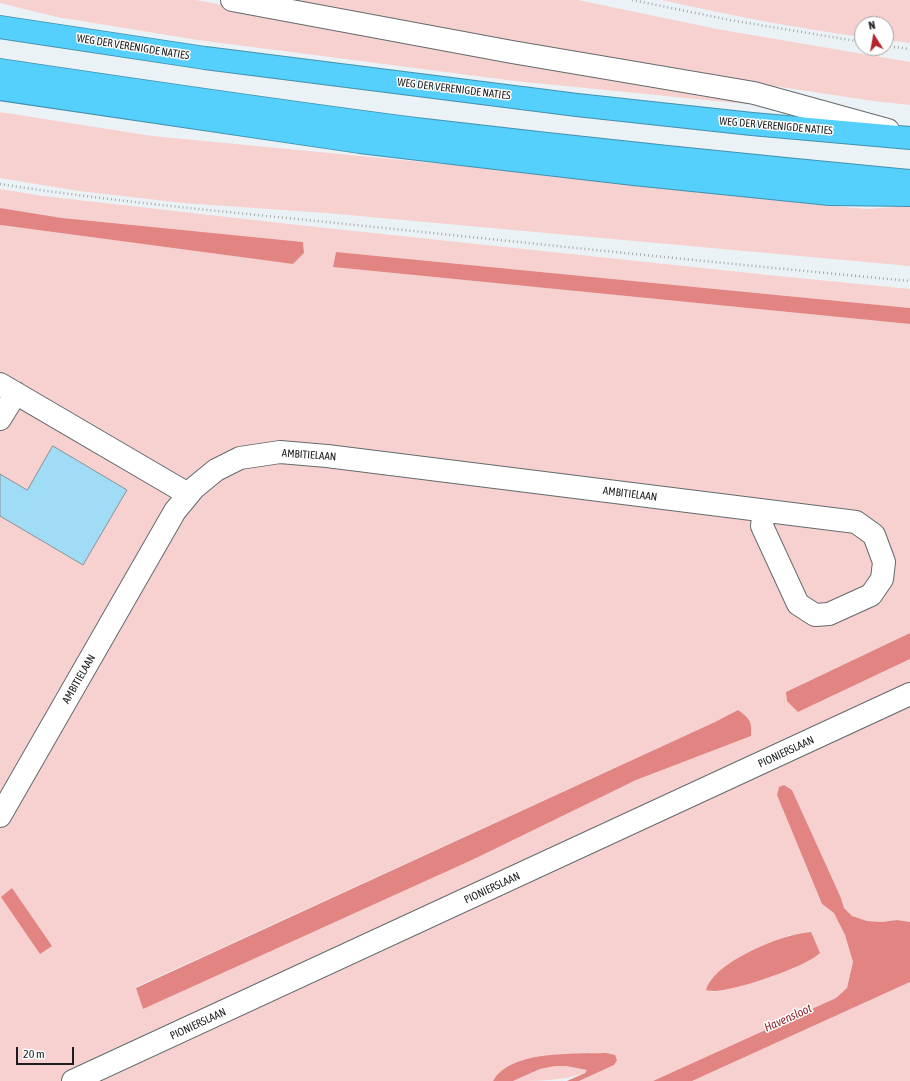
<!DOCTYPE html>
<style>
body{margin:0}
#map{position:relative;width:910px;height:1081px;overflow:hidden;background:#ebf2f5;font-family:"Asap Condensed",sans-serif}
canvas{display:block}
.north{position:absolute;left:854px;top:16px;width:40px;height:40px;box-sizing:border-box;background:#fff;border:1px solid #a4a5a5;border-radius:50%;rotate:349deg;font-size:11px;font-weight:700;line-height:16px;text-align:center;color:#1b1d1e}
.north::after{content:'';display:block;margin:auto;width:14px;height:18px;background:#b42330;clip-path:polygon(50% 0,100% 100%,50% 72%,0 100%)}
.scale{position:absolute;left:16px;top:1047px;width:58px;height:18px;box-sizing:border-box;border:2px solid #1b1d1e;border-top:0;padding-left:5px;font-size:12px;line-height:14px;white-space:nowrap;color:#1b1d1e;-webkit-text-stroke:3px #fff;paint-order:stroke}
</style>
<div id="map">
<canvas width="910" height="1081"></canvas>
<div class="north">N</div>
<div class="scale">20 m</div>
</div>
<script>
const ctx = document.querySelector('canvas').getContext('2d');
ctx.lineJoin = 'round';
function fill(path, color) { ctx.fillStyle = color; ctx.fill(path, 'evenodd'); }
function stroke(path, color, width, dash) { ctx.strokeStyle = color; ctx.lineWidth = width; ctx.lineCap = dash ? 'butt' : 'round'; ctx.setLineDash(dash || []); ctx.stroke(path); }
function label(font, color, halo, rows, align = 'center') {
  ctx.font = font + ' "Asap Condensed",sans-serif'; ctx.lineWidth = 3; ctx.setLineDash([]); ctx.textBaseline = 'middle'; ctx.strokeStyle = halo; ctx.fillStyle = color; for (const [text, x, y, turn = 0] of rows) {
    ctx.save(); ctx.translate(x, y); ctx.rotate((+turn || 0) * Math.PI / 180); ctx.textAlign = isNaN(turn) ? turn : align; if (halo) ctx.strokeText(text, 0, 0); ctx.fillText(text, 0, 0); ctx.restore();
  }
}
fill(new Path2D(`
 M0,0H196L382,35L742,99L746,104L515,81L198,40L57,17L0,3Z
 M277,0H578L717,29L910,62V105L873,101L642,66Z
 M662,0H910V43L886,40V24H862V37C795,28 728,15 662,0Z
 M0,112L152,136L444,164L611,177L709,192L810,204L867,209L894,207L910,204V266L326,213L183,203L79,191L0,178Z
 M0,189L43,196L298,225L778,276L910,289V308L336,252L333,267L910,324V633L786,692L798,712L910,659V922L897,920L882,922L867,921L852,916L844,908L841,898L792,790L779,787L777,795L822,904L834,912L845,935L853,962L847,988L836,998L653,1081H579L614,1065L605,1053C575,1054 509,1052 493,1081H0V225L293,264L304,253L303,242L62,218L0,208ZM738,710L750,736L636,780L143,1009L136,987L715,722ZM790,935L810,960C778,974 746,985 711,992L707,986C726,958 760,947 790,935Z
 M910,982V1081H692Z
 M555,1066H566L588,1070C576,1081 532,1081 513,1081L540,1069Z`), '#f7d1cf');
fill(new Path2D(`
 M0,208L62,218L303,242L304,253L293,264L8,226L0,225Z
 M336,252L910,308V324L333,267Z
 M910,633V659L798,712L787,701L786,692Z
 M738,710C750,719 752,721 751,736L636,780L474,859L143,1009L136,988L715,722Z
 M784,785L792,790L841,898L844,908L852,916L867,921L882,922L897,920L910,922V982L692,1081H653L836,998L847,988L853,962L845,935L834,913L822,904L777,795L779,787Z
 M12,888L52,946L40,954L1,897Z
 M811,932L820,953C817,955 814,958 810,960C793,970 723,996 706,990C713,965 766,942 790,936C796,934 804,933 811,932Z
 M606,1053L615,1055L617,1060L614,1065L579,1081H567L585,1073L587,1070L566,1066H555L540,1069L513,1081H493C510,1050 575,1054 606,1053Z`), '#e28481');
const building = new Path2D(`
 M53,446L127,490L83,565L0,516V474L27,490Z`);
fill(building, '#a0dcf5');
stroke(building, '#8c9295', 1);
const minor = new Path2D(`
 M232,0L512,52L754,93L888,130
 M0,384L188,494
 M0,419L16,393
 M0,816L175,511L194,488L216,470L240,458L280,452L327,456L856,522L874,535L884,562L882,579L871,595L829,614L815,615L798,604L762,526L764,511
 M73,1081L910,694`);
const highway = new Path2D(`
 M0,27L205,58L577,105L752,124L910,138
 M0,70C141,91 283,112 424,130C586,149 748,166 910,181
 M0,89L360,142L496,158L634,174L830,194L910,195`);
stroke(minor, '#646a6d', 24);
stroke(highway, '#4191ae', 24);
stroke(new Path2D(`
 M632,0L730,20L862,42
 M886,46L910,49
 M0,184C121,203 243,213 365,226C547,245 728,264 910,281`), '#a4a9ac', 2.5, [1, 3]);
stroke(minor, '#fff', 22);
stroke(highway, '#55cffb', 22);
label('11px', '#1b1d1e', '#fff', [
 ["WEG DER VERENIGDE NATIES",133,47,9],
 ["WEG DER VERENIGDE NATIES",454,89,7],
 ["WEG DER VERENIGDE NATIES",776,126,5],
 ["AMBITIELAAN",309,455,4],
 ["AMBITIELAAN",630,494,7],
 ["AMBITIELAAN",79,679,-60],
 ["PIONIERSLAAN",786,752,-25],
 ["PIONIERSLAAN",492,888,-25],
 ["PIONIERSLAAN",198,1024,-25]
]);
label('italic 12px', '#93242a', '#fff', [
 ["Havensloot",788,1018,-24]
]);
</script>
